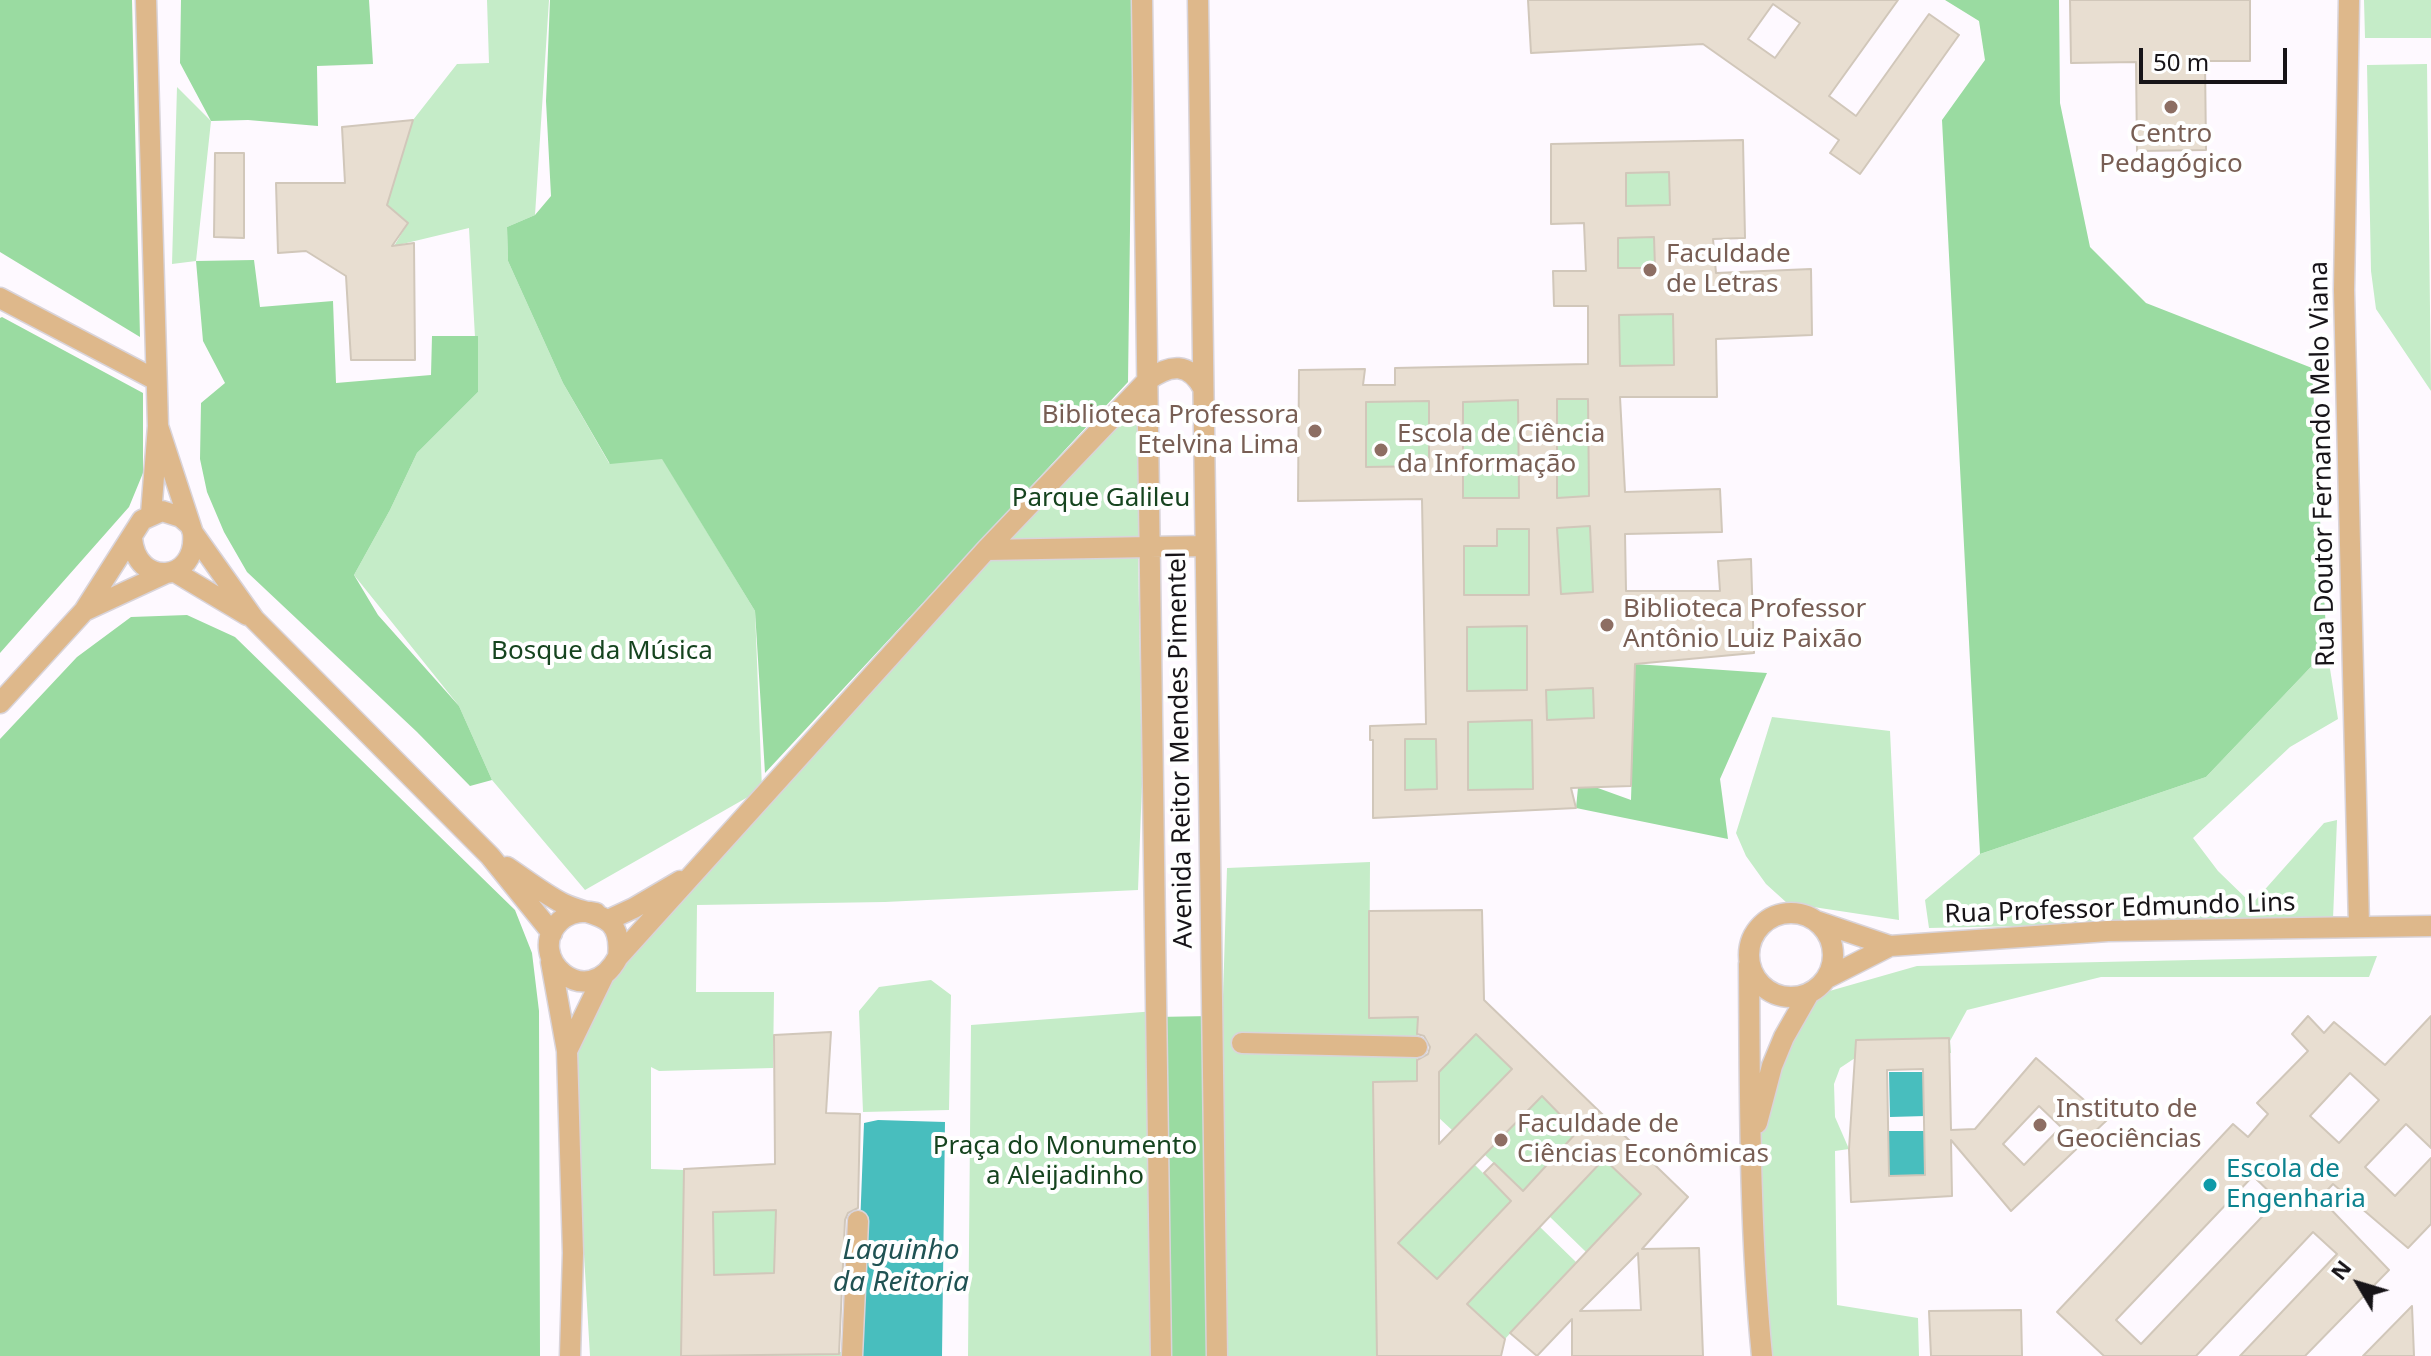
<!DOCTYPE html>
<meta charset="utf-8">
<style>
body{margin:0}
#map{position:relative;width:2431px;height:1356px;overflow:hidden;background:#fef9ff;font-family:"Noto Sans",sans-serif}
canvas{display:block}
.north{position:absolute;left:2319px;top:1244px;width:80px;height:80px;-webkit-text-stroke:6px #fff;paint-order:stroke;rotate:308deg;font-size:22px;font-weight:700;line-height:32px;text-align:center;color:#171418}
.north::after{content:'';display:block;margin:auto;width:28px;height:36px;background:#171418;clip-path:polygon(50% 0,100% 100%,50% 72%,0 100%)}
.scale{position:absolute;left:2139px;top:48px;width:148px;height:36px;box-sizing:border-box;border:4px solid #171418;border-top:0;padding-left:10px;font-size:24px;line-height:28px;white-space:nowrap;color:#171418;-webkit-text-stroke:6px #fff;paint-order:stroke}
</style>
<div id="map">
<canvas width="2431" height="1356"></canvas>
<div class="north">N</div>
<div class="scale">50 m</div>
</div>
<script>
const ctx = document.querySelector('canvas').getContext('2d');
ctx.lineJoin = 'round';
function fill(path, color) { ctx.fillStyle = color; ctx.fill(path, 'evenodd'); }
function stroke(path, color, width, dash) { ctx.strokeStyle = color; ctx.lineWidth = width; ctx.lineCap = dash ? 'butt' : 'round'; ctx.setLineDash(dash || []); ctx.stroke(path); }
function label(font, color, halo, rows, align = 'center') {
  ctx.font = font + ' "Noto Sans",sans-serif'; ctx.lineWidth = 8; ctx.setLineDash([]); ctx.textBaseline = 'middle'; ctx.strokeStyle = halo; ctx.fillStyle = color; for (const [text, x, y, turn = 0] of rows) {
    ctx.save(); ctx.translate(x, y); ctx.rotate((+turn || 0) * Math.PI / 180); ctx.textAlign = isNaN(turn) ? turn : align; if (halo) ctx.strokeText(text, 0, 0); ctx.fillText(text, 0, 0); ctx.restore();
  }
}
fill(new Path2D(`
 M487,0H549L535,215L507,227L508,261L563,383L609,463L662,458L755,611L762,789L585,890L492,780L459,706L354,575L390,510L417,453L478,392L469,228L394,246L408,223L387,205L413,120L457,64L489,63Z
 M2364,0H2431V38H2365Z
 M2427,64L2431,391L2376,309L2371,271L2367,65Z
 M177,87L211,121L196,261L172,264Z
 M1683,172L1670,181V205L1616,206L1626,195V182L1616,181V173Z
 M1680,237L1655,258V268H1618V238Z
 M1673,314L1674,365L1620,366L1619,315Z
 M1148,380L1150,547L986,550Z
 M1557,399H1588L1589,496L1557,498Z
 M1518,400L1519,498H1463V402Z
 M1429,401V466L1366,467V402Z
 M1590,526L1593,592L1561,594L1557,528Z
 M1497,529H1529V595H1464V546L1497,545Z
 M1138,551L1142,784L1138,890L885,902L697,905L696,992H774L773,1068L659,1071L651,1067V1169L684,1170L682,1352H849L848,1356H590L572,1050L610,980L983,561L1064,554Z
 M1527,626V690L1467,691V627Z
 M2327,650L2338,719L2290,747L2193,838L2218,871L2252,904L2324,823L2337,820L2333,919L1929,928L1925,900L1980,854L2206,777Z
 M1593,688L1594,718L1547,720L1546,690Z
 M1772,717L1890,731L1899,920L1787,903L1766,884L1746,856L1736,833Z
 M1532,720L1533,789L1468,790V722Z
 M1405,739H1436L1437,789L1405,790Z
 M1370,862L1369,1018L1418,1017L1417,1081L1373,1082L1377,1356H1217L1221,1061L1227,868Z
 M2377,956L2369,977H2101L1967,1010L1950,1041L1951,1053L1858,1056L1840,1068L1834,1084L1835,1117L1849,1149L1835,1151L1837,1305L1918,1318L1919,1356H1772L1750,1146L1788,1041L1812,996L1917,966Z
 M931,980L951,995L949,1110L863,1112L859,1011L879,987Z
 M1156,1011L1161,1356H968L971,1025Z
 M1476,1034L1512,1069L1452,1130L1439,1118V1072Z
 M1542,1096L1577,1132L1523,1191L1485,1155Z
 M1604,1159L1641,1194L1586,1252L1549,1216Z
 M1474,1164L1511,1201L1437,1279L1398,1243Z
 M776,1210L774,1273L714,1275L713,1212Z
 M1540,1227L1576,1262L1505,1339L1467,1304Z`), '#c5ecc8');
fill(new Path2D(`
 M0,0H132L140,337L0,252Z
 M181,0H369L373,64L317,66L318,126L248,120L211,121L180,63Z
 M550,0H1133L1128,382L765,773L755,611L662,459L610,464L563,383L508,261L507,227L535,215L551,196L546,101Z
 M1945,0H2059L2060,103L2090,247L2146,303L2312,368L2327,650L2206,777L1980,854L1942,120L1985,60L1979,21Z
 M254,260L260,307L333,301L336,383L431,375L432,336H478V392L417,453L390,510L354,575L378,615L459,706L492,780L470,786L417,732L247,572L224,532L207,492L200,459L201,403L225,383L203,341L196,261Z
 M2,317L143,393V473L129,507L0,653V318Z
 M187,615L235,637L515,910L532,953L539,1011L540,1356H0V739L77,657L131,617Z
 M1635,664L1767,673L1720,779L1728,839L1576,808L1580,767L1595,787L1631,800Z
 M1211,1016L1217,1356H1161L1156,1017Z`), '#9adba1');
fill(new Path2D(`
 M1889,1072H1925L1926,1116L1890,1117Z
 M878,1120L945,1122L942,1356H855L864,1123Z
 M1888,1131H1924L1925,1175L1889,1176Z`), '#48bebe');
const building = new Path2D(`
 M1528,0H1898L1829,96L1856,116L1929,14L1959,35L1860,174L1830,153L1839,140L1703,44L1531,53ZM1773,4L1800,23L1775,58L1748,39Z
 M2070,0H2250V61H2205L2206,150L2137,151L2136,62L2071,63Z
 M413,120L387,205L408,223L392,246L414,243L415,360H351L346,276L306,251L278,253L276,183H345L342,127Z
 M1743,140L1745,238L1713,239L1716,273L1811,269L1812,335L1716,339L1717,397H1620L1625,492L1720,489L1722,532L1625,534L1626,591H1720L1718,561L1751,559L1754,653L1635,664L1631,786L1571,788L1576,808L1373,818V740H1370V726L1426,724L1422,499L1298,501L1299,370L1365,369L1363,385H1395V368L1588,364V306H1554L1553,271H1586L1584,223L1551,224V144ZM1669,172L1670,205L1626,206V173ZM1654,237L1655,268H1618V238ZM1673,314L1674,365L1620,366L1619,315ZM1557,399H1588L1589,496L1557,498ZM1518,400L1519,498H1463V402ZM1429,401V466L1366,467V402ZM1590,526L1593,592L1561,594L1557,528ZM1497,529H1529V595H1464V546H1497ZM1527,626V690L1467,691V627ZM1593,688L1594,718L1547,720L1546,690ZM1532,720L1533,789L1468,790V722ZM1405,739H1436L1437,789L1405,790Z
 M215,153H244V238L214,237Z
 M1482,910L1484,1000L1688,1197L1642,1249L1699,1248L1703,1356H1572V1319L1537,1356L1510,1333L1641,1194L1604,1159L1467,1304L1505,1339L1501,1356H1377L1373,1082L1417,1081V1060L1428,1054L1430,1047L1424,1036L1417,1034L1418,1017L1369,1018V911ZM1476,1034L1512,1069L1439,1144V1072ZM1542,1096L1577,1132L1523,1191L1494,1163L1484,1173L1511,1201L1437,1279L1398,1243ZM1638,1253L1641,1310L1580,1311Z
 M2308,1016L2324,1033L2334,1022L2385,1065L2431,1016V1148L2406,1124L2365,1167L2395,1196L2431,1158V1224L2408,1248L2333,1184L2320,1198L2389,1270L2305,1356H2240L2337,1254L2313,1232L2196,1356H2104L2057,1312L2233,1124L2248,1137L2268,1114L2257,1103L2308,1051L2292,1034ZM2350,1073L2379,1100L2339,1143L2310,1116ZM2253,1176L2278,1200L2141,1344L2116,1320Z
 M831,1032L826,1113L860,1114L858,1208L848,1213L845,1220L839,1354L681,1356L684,1169L775,1164L774,1035ZM776,1210L774,1273L714,1275L713,1212Z
 M1949,1038L1951,1130L1975,1129L2036,1058L2107,1120L2011,1211L1951,1140L1952,1196L1851,1202L1849,1149L1856,1040ZM1923,1069L1925,1175L1889,1176L1887,1070ZM2039,1106L2061,1127L2024,1165L2003,1144Z
 M2412,1306L2414,1356H2363Z
 M2021,1310L2022,1356H1931L1929,1311Z`);
fill(building, '#e8ded1');
stroke(building, '#d1c7ba', 2);
const minor = new Path2D(`
 M146,0L158,426L151,514
 M1142,0L1161,1356
 M1198,0L1217,1356
 M2349,0L2344,290L2359,926
 M0,298L156,380
 M158,426L193,533L254,619L490,856L552,933
 M132,538C136,588 198,583 193,533
 M986,550L1205,546
 M175,572L247,615
 M84,611L164,574
 M0,703L84,611L142,520L162,511L181,517L189,524
 M507,867C525,879 543,893 562,903C592,918 623,910 618,957
 M1749 955a42 42 0 1 1 84 0a42 42 0 1 1-84 0Z
 M596,913C583,910 571,911 560,921C523,956 587,1015 618,957L986,550L1148,380C1170,364 1189,362 1203,388
 M608,920L634,908L680,881
 M1816,921L1890,946L2108,931L2431,926
 M551,962L567,1051L573,1253L570,1356
 M1749,964C1750,1095 1749,1225 1762,1356
 M1827,978L1890,946
 M1242,1043L1417,1047
 M567,1051L603,977
 M1757,1123L1772,1066L1784,1037L1808,995
 M852,1356L858,1221`);
stroke(minor, '#d9d4da', 23);
stroke(minor, '#deb88b', 20);
for (const [x, y, r, color] of [
 [2171,107,8,"#8d6e63"],
 [1650,270,8,"#8d6e63"],
 [1315,431,8,"#8d6e63"],
 [1381,450,8,"#8d6e63"],
 [1607,625,8,"#8d6e63"],
 [2040,1125,8,"#8d6e63"],
 [1501,1140,8,"#8d6e63"],
 [2210,1185,8,"#0f9aa8"]
]) { const dot = new Path2D(); dot.arc(x, y, r, 0, 2 * Math.PI); ctx.fillStyle = color; ctx.fill(dot); stroke(dot, '#fff', 3); }
label('26px', '#785e54', '#fff', [
 ["Centro",2171,135,"center"],
 ["Pedagógico",2171,165,"center"],
 ["Faculdade",1666,255],
 ["de Letras",1666,285],
 ["Biblioteca Professora",1299,416,"right"],
 ["Etelvina Lima",1299,446,"right"],
 ["Escola de Ciência",1397,435],
 ["da Informação",1397,465],
 ["Biblioteca Professor",1623,610],
 ["Antônio Luiz Paixão",1623,640],
 ["Instituto de",2056,1110],
 ["Geociências",2056,1140],
 ["Faculdade de",1517,1125],
 ["Ciências Econômicas",1517,1155]
], 'left');
label('26px', '#171418', '#fff', [
 ["Rua Doutor Fernando Melo Viana",2323,464,-91],
 ["Avenida Reitor Mendes Pimentel",1181,750,-91],
 ["Rua Professor Edmundo Lins",2120,909,-2]
]);
label('26px', '#16441f', '#fff', [
 ["Parque Galileu",1101,499],
 ["Bosque da Música",602,652],
 ["Praça do Monumento",1065,1147],
 ["a Aleijadinho",1065,1177]
]);
label('26px', '#0d838f', '#fff', [
 ["Escola de",2226,1170],
 ["Engenharia",2226,1200]
], 'left');
label('italic 28px', '#205253', '#fff', [
 ["Laguinho",901,1251],
 ["da Reitoria",901,1283]
]);
</script>
